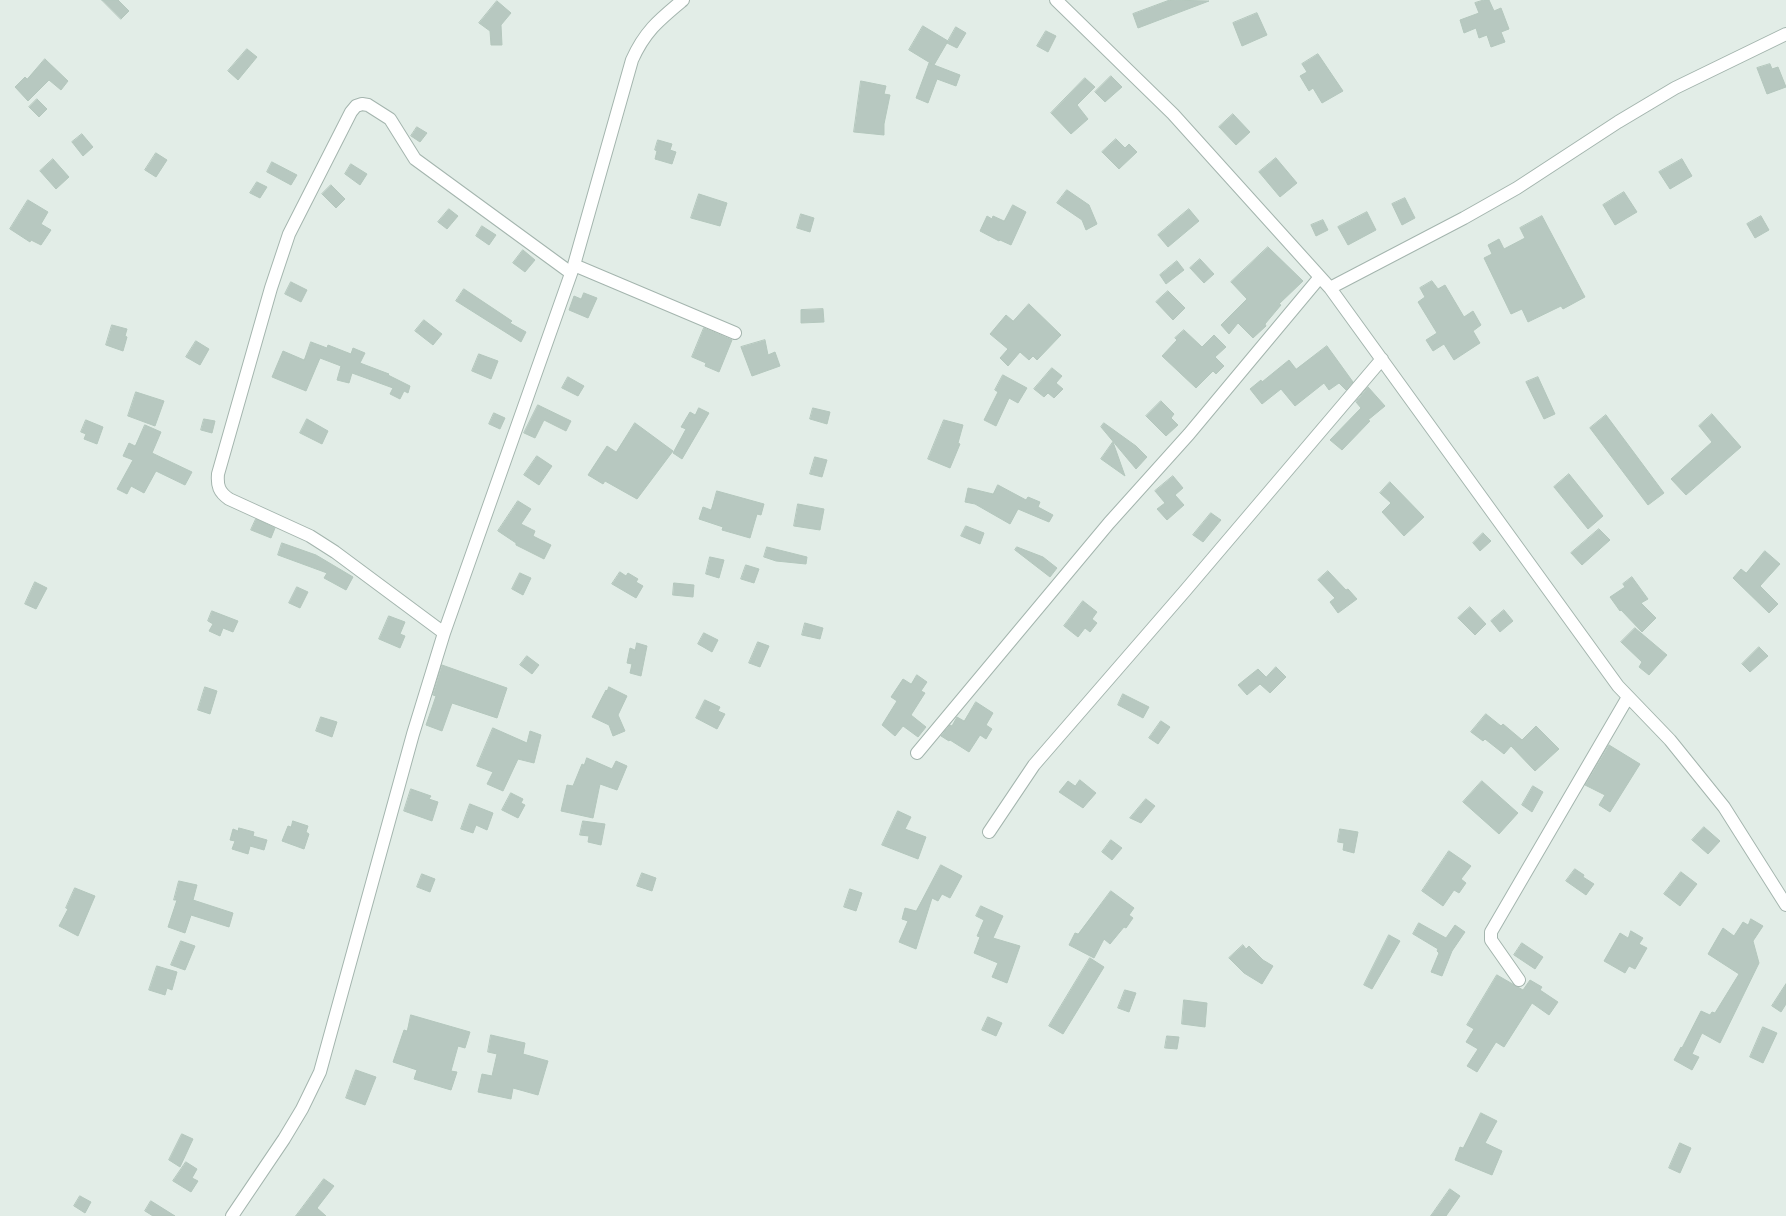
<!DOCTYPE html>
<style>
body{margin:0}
canvas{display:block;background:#e2ede7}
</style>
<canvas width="1786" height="1216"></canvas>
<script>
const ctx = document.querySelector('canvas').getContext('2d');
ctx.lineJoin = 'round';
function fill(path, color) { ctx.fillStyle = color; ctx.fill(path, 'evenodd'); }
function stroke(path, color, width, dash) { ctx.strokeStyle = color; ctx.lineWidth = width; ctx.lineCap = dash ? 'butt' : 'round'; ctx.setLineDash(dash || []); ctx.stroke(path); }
const building = new Path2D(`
 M102,0H118L129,11L121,19Z
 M1170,0L1209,1L1138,28L1133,14Z
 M1484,0H1489L1494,11L1501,8L1509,29L1501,32L1505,42L1491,47L1487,35L1479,38L1476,28L1464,33L1460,20L1479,13L1475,3Z
 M497,1L511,13L501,25L502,45H491L490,31L479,23Z
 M1257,13L1267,35L1242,46L1233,23Z
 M923,26L948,41L934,65L960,75L956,86L937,79L928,103L916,98L929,63L932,64L909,50Z
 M956,27L966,33L957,48L947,43Z
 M1046,31L1056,36L1048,52L1037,46Z
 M247,49L257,57L238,80L228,71Z
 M1318,54L1343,91L1322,103L1313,88L1309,91L1300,76L1307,72L1302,64Z
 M45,59L68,81L61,90L49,80L28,101L15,87L25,77L27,79Z
 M1770,64L1772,69L1778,67L1786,87L1767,94L1757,68Z
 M1111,76L1122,87L1105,102L1095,92Z
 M1085,78L1095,87L1077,105L1088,119L1071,134L1051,113Z
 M861,81L886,86L884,94L890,95L884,124V135L854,132Z
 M37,99L47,109L39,117L29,107Z
 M1233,114L1250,132L1236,145L1219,127Z
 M417,127L427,133L420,142L411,136Z
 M82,134L93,147L83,156L72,142Z
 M1116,139L1125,148L1129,144L1137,152L1119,169L1102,152Z
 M658,140L672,144L670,150L676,152L672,164L655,159L657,151L655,150Z
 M156,153L167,160L156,177L145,170Z
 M1276,158L1297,183L1280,197L1259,172Z
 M53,159L69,177L56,189L40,171Z
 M1682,159L1692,176L1670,189L1659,172Z
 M272,162L297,175L291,185L267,172Z
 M351,164L367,174L360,185L345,174Z
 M257,182L267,187L260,198L250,193Z
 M331,185L345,199L336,208L322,194Z
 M1067,190L1089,205L1097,224L1086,230L1082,220L1057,203Z
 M1624,192L1637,212L1615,225L1603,205Z
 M699,194L727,203L720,226L691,218Z
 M1405,198L1415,218L1402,225L1392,204Z
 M28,200L48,212L41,224L51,230L41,245L31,240L30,242L10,229Z
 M1013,205L1026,212L1011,245L1000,240L999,241L980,231L987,216L992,219L993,216L1004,221Z
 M449,209L458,216L447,229L438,222Z
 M1189,209L1199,221L1168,247L1158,235Z
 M1367,212L1376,230L1348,245L1338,227Z
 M801,214L814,218L810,232L797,228Z
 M1542,216L1585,297L1563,309L1561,306L1528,322L1522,309L1511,314L1484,258L1492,254L1488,245L1499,239L1504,249L1525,238L1520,228Z
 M1761,216L1769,230L1755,238L1747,224Z
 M1323,220L1328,230L1316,236L1311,225Z
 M482,226L496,235L489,245L476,236Z
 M1268,247L1303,281L1279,304L1281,305L1265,324L1266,326L1253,338L1238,323L1229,334L1221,325L1247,299L1231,282Z
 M523,250L535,260L525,272L513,263Z
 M1200,259L1214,274L1204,283L1190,268Z
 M1177,261L1184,270L1166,284L1160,275Z
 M1432,281L1438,289L1445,285L1464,317L1473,311L1481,325L1473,331L1480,343L1454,360L1444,344L1433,351L1426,340L1437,333L1418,302L1425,297L1420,288Z
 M291,282L307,290L301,302L285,294Z
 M464,289L512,321L510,323L526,332L521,342L456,301Z
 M1168,291L1185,308L1173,320L1156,302Z
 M584,293L597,298L588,318L569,310L574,296L581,299Z
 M1029,304L1061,335L1037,360L1033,356L1029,360L1020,352L1008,366L1000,358L1008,349L990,334L1006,315L1013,321Z
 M823,309L824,322L801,323V310Z
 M424,320L442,334L433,345L415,331Z
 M112,325L127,329L125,336L127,337L123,351L106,345Z
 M704,328L732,340L719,372L705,366L706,363L692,357Z
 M1184,330L1202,347L1214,335L1226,347L1215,357L1224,366L1216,374L1213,371L1196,388L1162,356L1177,340L1175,338Z
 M765,340L768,355L775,352L780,366L752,376L741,347Z
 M196,341L209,349L200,365L186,357Z
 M311,342L327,348L328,345L351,354L353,348L365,353L360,363L389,374L388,375L410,386L408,393L404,391L400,399L390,394L393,388L352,373L349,383L337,380L341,366L320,358L306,391L272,377L283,351L304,360Z
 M1327,346L1353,382L1346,390L1339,383L1329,390L1324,383L1295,406L1281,389L1262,404L1250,389L1261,380L1262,382L1289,360L1296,369Z
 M479,354L498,361L491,379L472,371Z
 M1052,368L1062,376L1056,383L1063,389L1054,398L1048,393L1044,397L1034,389Z
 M1003,375L1027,388L1018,403L1009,398L996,426L984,420L998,392L995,390Z
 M568,377L584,386L578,396L562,388Z
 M1538,377L1555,414L1544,419L1526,382Z
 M1368,387L1385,406L1368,420L1370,421L1342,450L1330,440L1361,408L1356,402Z
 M136,392L164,401L155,426L128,416Z
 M1161,401L1174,414L1171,418L1178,425L1166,436L1146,416Z
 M538,405L571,421L566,431L544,420L535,438L524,433Z
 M699,408L709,413L682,459L673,453L686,429L681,427L690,412L695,415Z
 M813,408L830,412L827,424L810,419Z
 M494,413L505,418L500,429L489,424Z
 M1712,414L1741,447L1686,495L1671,479L1712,442L1699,426Z
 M1606,415L1664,493L1648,505L1590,428Z
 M204,419L215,421L212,433L201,430Z
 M307,419L328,431L322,444L300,433Z
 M86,420L103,427L97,444L84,439L86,434L81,432Z
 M944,420L963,425L958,443L960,444L950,468L928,459Z
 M635,423L673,451L637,499L605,481L603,484L588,475L607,446L616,452Z
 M1104,423L1136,446L1147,457L1136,469L1101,427Z
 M145,425L161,432L152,453L192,472L185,485L156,471L144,493L131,486L127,494L117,489L133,460L123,456L129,443L135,446Z
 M1113,442L1125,476L1101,459Z
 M537,456L552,466L539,485L524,475Z
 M815,457L827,460L822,477L810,474Z
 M1569,474L1603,516L1588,529L1554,487Z
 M1173,476L1183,488L1175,495L1184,505L1167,520L1157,509L1165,503L1155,491Z
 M1390,482L1424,517L1404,536L1382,512L1391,503L1380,493Z
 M998,485L1026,500L1028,497L1040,502L1038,507L1053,515L1049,522L1018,509L1010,524L975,504L965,502L968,488L993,494Z
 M717,491L764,504L761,515L757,514L750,538L722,530L723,527L699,519L703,507L711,510Z
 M518,501L531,509L521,524L535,531L533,536L551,545L544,559L516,545V543L498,531Z
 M798,504L824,509L820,530L794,526Z
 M1211,513L1221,520L1203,542L1193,535Z
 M256,519L275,528L271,538L251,530Z
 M966,526L984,533L980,544L961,536Z
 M1599,529L1610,540L1582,565L1571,553Z
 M1483,533L1491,541L1480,551L1473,543Z
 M282,543L316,555L353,577L346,590L324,578L327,573L278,555Z
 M767,547L807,557L806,564L776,561L764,557Z
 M1017,547L1043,557L1057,568L1050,577L1015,550Z
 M1765,551L1780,564L1760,586L1778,604L1769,613L1733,578L1741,569L1746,573Z
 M710,557L724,560L719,578L706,574Z
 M746,565L759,569L754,583L741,579Z
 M1328,571L1346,590L1348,589L1357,599L1338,613L1330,602L1335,598L1318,580Z
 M620,572L626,576L628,573L638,579L636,582L643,586L636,598L612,584Z
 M520,573L531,578L523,595L512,589Z
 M1632,577L1648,599L1641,603L1656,618L1642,632L1621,610L1620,611L1610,597L1625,587L1623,584Z
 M35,582L47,588L36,609L25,604Z
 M674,583L694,585L693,597L673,595Z
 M297,587L308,592L300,608L289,603Z
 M1083,601L1097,612L1092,619L1097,623L1090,632L1085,628L1078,637L1064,626Z
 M1470,607L1486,624L1475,635L1458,618Z
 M1504,610L1513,621L1500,632L1491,621Z
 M212,611L238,621L233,632L223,628L220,636L209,631L213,624L208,621Z
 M389,616L405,622L400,634L405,636L400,648L379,639Z
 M805,623L823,628L820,639L802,635Z
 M1635,628L1667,655L1649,675L1639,667L1642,662L1621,642Z
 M704,633L718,640L712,652L698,644Z
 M758,642L769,646L760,667L749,663Z
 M637,643L647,646L641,676L630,673L632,664L627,663L630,648L635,650Z
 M1759,647L1768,656L1750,672L1742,664Z
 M527,656L539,665L532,674L520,665Z
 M442,665L507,688L497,718L452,703L442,731L426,725L436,696L433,695Z
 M1276,667L1286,677L1270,693L1260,684L1247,695L1238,685L1258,669L1266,677Z
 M917,675L927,682L921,691L925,693L911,715L926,727L918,737L903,726L895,736L882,725L897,701L891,697L903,679L911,684Z
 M205,687L217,691L210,714L198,710Z
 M609,687L627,696L618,715L625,731L613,736L609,725L592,717L606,690L607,691Z
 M1123,694L1149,707L1143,718L1118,705Z
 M705,700L720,707L718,711L725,714L717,729L696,718Z
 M976,702L993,713L986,725L992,729L986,739L980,735L969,752L950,740L949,741L941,736L950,725L952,726L957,717L964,721Z
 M1486,714L1501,726L1503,724L1522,740L1536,726L1559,749L1535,771L1511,746L1504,754L1485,739L1483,741L1471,732Z
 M321,717L337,722L332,737L316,731Z
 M1161,721L1170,727L1158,744L1149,738Z
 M493,728L527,743L530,731L541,735L534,763L518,759L503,791L487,784L493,772L477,766Z
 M1609,745L1640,764L1610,812L1599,805L1605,795L1585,785Z
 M587,758L612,769L616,761L627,766L617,790L600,784L593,818L561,811L567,785L573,786L582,764L584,765Z
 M1080,780L1096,793L1083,808L1059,792L1068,781L1075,786Z
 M1482,781L1518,813L1499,834L1463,802Z
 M1533,786L1543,792L1532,812L1522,805Z
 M411,789L431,796L429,799L438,802L432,821L404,811Z
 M511,793L523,799L521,803L525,805L518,818L502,810Z
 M1146,799L1155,806L1141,823L1130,818Z
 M470,804L493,813L487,830L476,825L473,833L461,829Z
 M898,811L911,817L905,829L926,837L918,859L882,845Z
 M293,821L308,826L306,832L309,834L304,849L282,841L288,826L291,827Z
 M583,821L605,824L601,845L588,842L589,836L580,835Z
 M1704,827L1720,841L1708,854L1692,840Z
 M239,828L254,832L253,836L267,840L264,850L250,846L248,854L232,849L235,841L230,840L233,829L238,831Z
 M1340,829L1358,832L1354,853L1343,850L1344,843L1338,842Z
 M1111,840L1122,848L1112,860L1102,852Z
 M1449,851L1471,866L1461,879L1466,883L1459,893L1454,890L1443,906L1422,891Z
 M941,865L962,876L950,898L942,894L938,901L932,898L916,949L899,942L908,921L902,919L905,908L916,911Z
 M1575,869L1584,875L1583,877L1594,884L1586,895L1566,881Z
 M1681,872L1697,884L1680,906L1664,894Z
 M642,873L656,878L652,891L637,886Z
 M422,874L435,879L430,892L417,887Z
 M179,881L197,885L193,900L233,913L229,927L191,915L185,933L168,927L177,900H174Z
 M75,888L95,896L78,936L59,926L68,909L66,908Z
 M850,889L862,893L856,911L844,907Z
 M1111,891L1134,908L1129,915L1133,918L1126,928L1124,927L1110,944L1104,939L1094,958L1069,945L1075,933L1078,934Z
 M981,906L1003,916L993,938L1020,946L1007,983L992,977L998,963L974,953L980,937L977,936L984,920L976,916Z
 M1751,919L1763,926L1753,941L1759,963L1720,1043L1702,1033L1692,1054L1699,1057L1692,1070L1674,1060L1681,1047L1682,1048L1701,1011L1710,1015L1712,1012L1715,1013L1739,974L1708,954L1723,928L1734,936L1743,922L1748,925Z
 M1419,923L1446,938L1455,925L1465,932L1452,951L1442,976L1431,972L1439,953L1437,951L1438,949L1413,934Z
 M1631,931L1643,938L1639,944L1647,948L1635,969L1629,966L1625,973L1604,961L1620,933L1628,938Z
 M1389,935L1400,941L1372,989L1364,985Z
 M181,941L195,946L185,970L171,965Z
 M1522,943L1543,957L1535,969L1514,955Z
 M1243,945L1246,949L1249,946L1263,960L1273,966L1262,984L1244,973L1229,958Z
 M1090,958L1104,967L1063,1034L1049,1026Z
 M157,966L177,972L172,990L167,988L165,995L149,990Z
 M1497,975L1523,990L1530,980L1542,987L1540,990L1558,1002L1549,1015L1532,1003L1504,1047L1496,1042L1477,1072L1467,1066L1478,1049L1466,1042L1474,1029L1467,1025Z
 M1786,984V1004L1781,1012L1772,1006Z
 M1125,990L1136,993L1129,1012L1118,1008Z
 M1184,1000L1207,1003L1205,1027L1182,1024Z
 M411,1015L470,1032L465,1048L458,1046L451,1071L457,1072L451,1090L414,1079L417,1070L393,1062L404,1030L407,1031Z
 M988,1017L1002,1023L996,1036L982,1030Z
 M1763,1027L1777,1033L1763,1063L1750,1057Z
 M491,1035L525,1043L523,1054L548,1061L538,1095L513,1088L511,1099L478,1092L482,1074L492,1076L497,1054L488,1052Z
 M1167,1036L1179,1037L1177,1049L1165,1048Z
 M356,1070L376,1077L365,1105L346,1098Z
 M1481,1113L1497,1121L1485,1143L1502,1151L1492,1175L1455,1160L1460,1147L1463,1148Z
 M182,1134L193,1139L180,1167L169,1160Z
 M1680,1143L1691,1148L1680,1173L1669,1168Z
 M186,1162L197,1169L192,1178L198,1181L191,1192L173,1181Z
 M324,1179L334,1186L317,1208L326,1216H296Z
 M1450,1189L1460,1196L1446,1216H1431Z
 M80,1196L91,1202L85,1213L74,1206Z
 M151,1201L175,1216H153L145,1211Z`);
fill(building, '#b7c8c0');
stroke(building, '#b4c7bd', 1);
const minor = new Path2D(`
 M1056,0L1173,114L1330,288L1618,686L1670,740L1724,807L1786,905
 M574,265L735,333
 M1330,288L1464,218L1517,188L1618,122L1675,88L1786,34
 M444,633L335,552L310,536L229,499C219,492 217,486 218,474L271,288L289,234L351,112L356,106L362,104L368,105L390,119L415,159L571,273
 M917,753L1109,523L1189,434L1320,277
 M989,832L1034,765L1184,592L1382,359
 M1519,980L1491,940V932L1628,697
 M232,1216L284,1139L302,1109L320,1072L413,734L444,633L574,265L632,60C645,31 659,20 683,0`);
stroke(minor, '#a4b5ae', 14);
stroke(minor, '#fff', 12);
</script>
